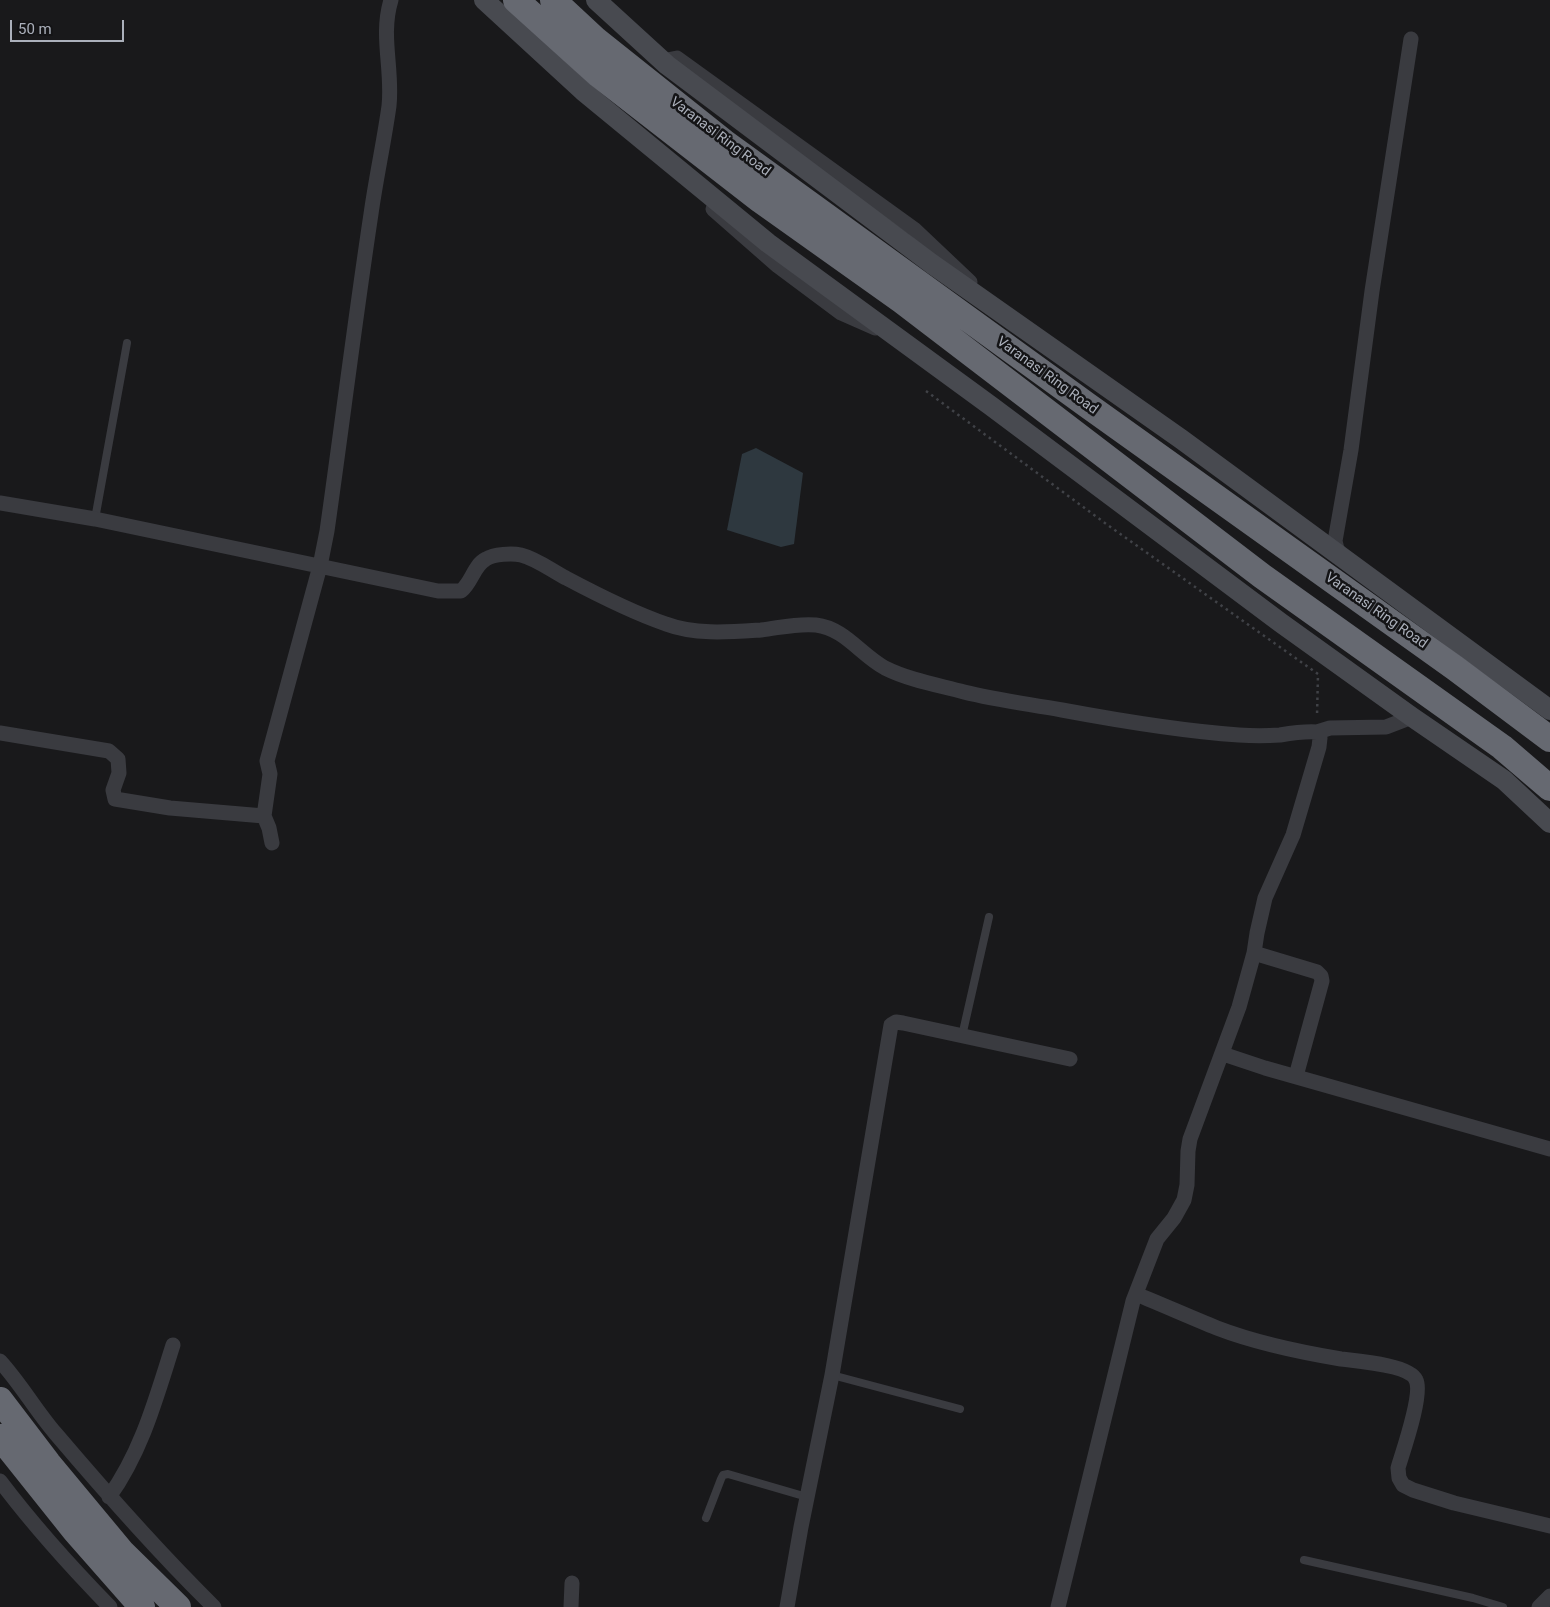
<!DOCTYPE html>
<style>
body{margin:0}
#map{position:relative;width:1550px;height:1607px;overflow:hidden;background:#19191b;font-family:Roboto,sans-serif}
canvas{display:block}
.scale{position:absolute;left:10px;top:20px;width:114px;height:22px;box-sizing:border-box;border:2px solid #abb0bb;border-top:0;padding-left:6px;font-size:15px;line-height:18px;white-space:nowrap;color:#abb0bb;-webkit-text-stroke:4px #141416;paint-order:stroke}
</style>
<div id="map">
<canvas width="1550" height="1607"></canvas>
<div class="scale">50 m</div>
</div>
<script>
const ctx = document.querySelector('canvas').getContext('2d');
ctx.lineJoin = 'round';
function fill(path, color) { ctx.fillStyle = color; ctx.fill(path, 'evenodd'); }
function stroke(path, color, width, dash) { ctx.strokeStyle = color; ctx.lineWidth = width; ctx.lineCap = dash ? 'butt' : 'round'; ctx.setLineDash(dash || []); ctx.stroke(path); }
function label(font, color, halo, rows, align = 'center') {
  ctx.font = font + ' Roboto,sans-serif'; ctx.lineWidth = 5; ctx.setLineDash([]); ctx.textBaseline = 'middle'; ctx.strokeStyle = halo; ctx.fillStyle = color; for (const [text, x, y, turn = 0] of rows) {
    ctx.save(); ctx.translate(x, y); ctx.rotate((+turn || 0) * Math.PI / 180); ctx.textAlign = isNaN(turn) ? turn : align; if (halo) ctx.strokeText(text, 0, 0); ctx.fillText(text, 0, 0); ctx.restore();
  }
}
fill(new Path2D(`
 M756,448L803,473L794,544L781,547L727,530L742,454Z`), '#2e383f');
stroke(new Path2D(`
 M926,391L1109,526L1318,674L1317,716`), '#404247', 2.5, [2.5, 4]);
stroke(new Path2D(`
 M95,519L127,343
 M962,1036L989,917
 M832,1375L960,1409
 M706,1518L721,1479L723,1475L728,1474L807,1497
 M1304,1560L1473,1598L1503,1607`), '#3a3b40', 8);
stroke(new Path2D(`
 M662,61L677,58L914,229L970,282
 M713,209L778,266L841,313L875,328
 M0,503L95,519L438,591H461C472,582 474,565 486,559C494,554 512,553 521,555C537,559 552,571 566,578C598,595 631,612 666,624C695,635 730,632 761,630C779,628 797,623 816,625C844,628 861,655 885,668C909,680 938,685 964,692C996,700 1029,704 1062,710C1121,721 1180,731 1239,735C1252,736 1267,736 1280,735C1292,733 1304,731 1317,732L1320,738L1319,747L1293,835L1265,898L1257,933L1254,953L1239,1007L1190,1139L1188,1151L1187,1185L1184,1200L1174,1218L1157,1239L1133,1301L1058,1607
 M1341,555L1337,549L1335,541L1351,450L1372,291L1411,39
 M1317,732L1330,728L1386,727L1412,717
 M0,733L109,751L118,759L119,773L113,790L115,799L170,808L264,816
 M272,843L269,828L264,816L270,774L267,761L320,566L327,531C342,425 355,320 371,214C376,178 384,142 389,106C393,69 380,36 391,0
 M1254,953L1317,972L1321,976L1322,981L1296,1076
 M1223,1054L1265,1068L1550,1149
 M1136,1294C1163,1305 1190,1317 1217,1328C1256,1343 1299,1352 1341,1359C1357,1361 1410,1365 1416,1380C1423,1394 1403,1451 1398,1468L1399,1478L1403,1485L1413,1490L1454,1503L1550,1526
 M0,1361C21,1384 36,1411 56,1434C107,1494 158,1552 214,1607
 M0,1481C34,1526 71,1567 110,1607
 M109,1497C142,1451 156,1398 173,1345
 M571,1607L572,1583
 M787,1607L801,1527L832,1375L891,1025L896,1022L903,1023L1070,1059
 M1539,1607L1550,1596`), '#3a3b40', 15);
stroke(new Path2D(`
 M484,0L583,91L768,243L991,406L1281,623L1412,717L1504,780L1550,823
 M596,0L667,65L932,264L1181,439L1550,710`), '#484a50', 20);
stroke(new Path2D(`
 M516,0L599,75L760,200L902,301L1262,576L1502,747L1550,788
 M553,0L596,40L724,142L1087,405L1455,668L1550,739
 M0,1400L48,1463L122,1552L178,1607
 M0,1437L75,1531L142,1607`), '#666971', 26);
label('14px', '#abb0bb', '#141416', [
 ["Varanasi Ring Road",720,137,37],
 ["Varanasi Ring Road",1047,376,36],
 ["Varanasi Ring Road",1376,611,35]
]);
</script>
